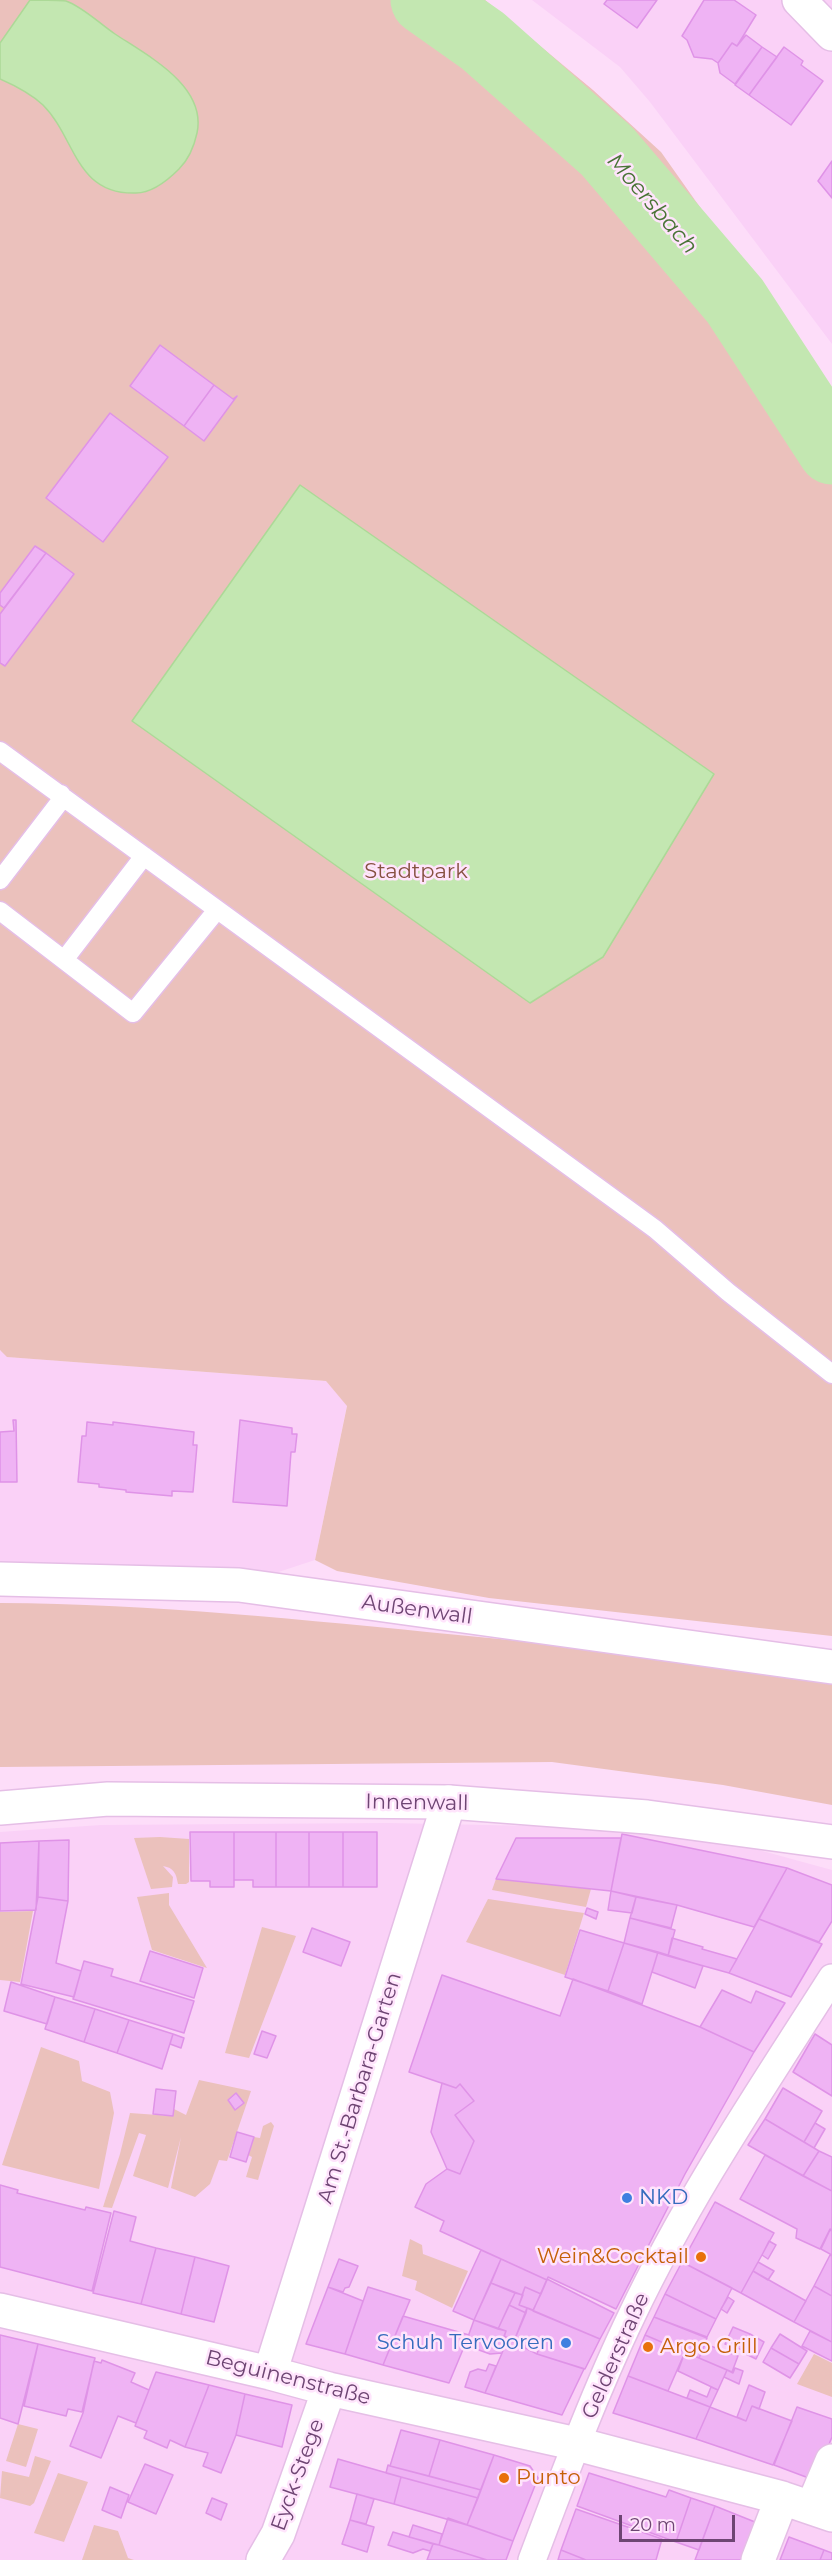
<!DOCTYPE html>
<meta charset="utf-8">
<style>
body{margin:0}
#map{position:relative;width:832px;height:2560px;overflow:hidden;background:#fdddf9;font-family:Montserrat,sans-serif}
canvas{display:block}
.scale{position:absolute;left:619px;top:2515px;width:116px;height:27px;box-sizing:border-box;border:3px solid #6e4573;border-top:0;padding-left:8px;font-size:18px;line-height:21px;white-space:nowrap;color:#6e4573;-webkit-text-stroke:4px #ffe4fc;paint-order:stroke}
</style>
<div id="map">
<canvas width="832" height="2560"></canvas>
<div class="scale">20 m</div>
</div>
<script>
const ctx = document.querySelector('canvas').getContext('2d');
ctx.lineJoin = 'round';
function fill(path, color) { ctx.fillStyle = color; ctx.fill(path, 'evenodd'); }
function stroke(path, color, width, dash) { ctx.strokeStyle = color; ctx.lineWidth = width; ctx.lineCap = dash ? 'butt' : 'round'; ctx.setLineDash(dash || []); ctx.stroke(path); }
function label(font, color, halo, rows, align = 'center') {
  ctx.font = font + ' Montserrat,sans-serif'; ctx.lineWidth = 5; ctx.setLineDash([]); ctx.textBaseline = 'middle'; ctx.strokeStyle = halo; ctx.fillStyle = color; for (const [text, x, y, turn = 0] of rows) {
    ctx.save(); ctx.translate(x, y); ctx.rotate((+turn || 0) * Math.PI / 180); ctx.textAlign = isNaN(turn) ? turn : align; if (halo) ctx.strokeText(text, 0, 0); ctx.fillText(text, 0, 0); ctx.restore();
  }
}
fill(new Path2D(`
 M532,0H832V344L650,102L620,67Z
 M0,1350L8,1357L326,1381L347,1405L315,1560L239,1585L0,1579Z
 M388,1823L637,1828L737,1844L832,1870V2560H0V1832L101,1825Z`), '#fad1f7');
fill(new Path2D(`
 M0,0H485L593,90L661,152L832,394V1636L489,1598L337,1571L315,1560L347,1406L326,1381L7,1357L0,1350Z
 M0,1603C153,1604 306,1620 458,1635C583,1647 708,1658 832,1678V1805L723,1785L552,1762L0,1767Z
 M160,1837L189,1839V1882L186,1884H178C176,1873 174,1868 163,1866L173,1877L172,1887L151,1889L134,1838Z
 M496,1879L591,1889L586,1907L492,1890Z
 M169,1893V1905L207,1968L152,1950L137,1897Z
 M488,1899L584,1913L565,1975L466,1942Z
 M33,1911L20,1982L0,1980V1912Z
 M262,1927L296,1936L249,2058L225,2053Z
 M41,2047L79,2061L82,2081L110,2092L114,2113L99,2189L2,2165Z
 M199,2080L251,2091L227,2161L219,2160L210,2184L195,2197L171,2188L181,2137L168,2188L133,2176L146,2135L139,2133L112,2208L103,2207L120,2154L130,2113L172,2116L174,2109L186,2115Z
 M271,2122L274,2126L258,2180L246,2177L252,2157L248,2155L254,2137L260,2138L263,2126Z
 M410,2239L422,2245L423,2254L468,2271L452,2308L415,2290L417,2281L402,2276Z
 M814,2354L832,2363V2397L797,2384Z
 M18,2424L38,2429L26,2467L6,2461Z
 M35,2456L51,2461L34,2503L30,2506L0,2498L2,2471L29,2477Z
 M58,2473L88,2482L64,2542L34,2533Z
 M94,2525L118,2531L128,2558L134,2560H82Z`), '#ebc1bc');
const water = new Path2D(`
 M30,0C40,0 57,0 66,1C83,7 100,24 115,34C148,56 207,86 197,133C194,147 189,159 179,169C168,180 152,193 136,193C75,195 76,138 43,105C30,93 16,86 0,79V43Z
 M300,485L714,774L603,957L530,1003L132,721Z`);
fill(water, '#c3e7b1');
stroke(water, '#acd997', 1.5);
stroke(new Path2D(`
 M425,0L483,41L607,151L735,301L832,450`), '#c3e7b1', 69);
const building = new Path2D(`
 M607,0H657L637,28L604,4Z
 M704,0H734L756,15L737,46L732,43L718,63L712,59L694,57L687,40L682,36Z
 M746,35L762,47L735,84L720,73L718,63L732,43L737,46Z
 M762,47L777,57L749,95L735,85Z
 M784,47L803,61L801,65L823,81L791,125L749,95Z
 M832,161V198L818,181Z
 M160,345L214,385L184,426L130,386Z
 M214,385L233,399L237,396L204,441L184,426Z
 M110,413L168,457L103,542L46,498Z
 M35,546L46,553L4,608L0,605V593Z
 M46,553L74,574L5,666L0,663V614Z
 M13,1420H16L17,1482H0V1432L14,1431Z
 M240,1420L292,1428V1434H297L295,1452H291L287,1506L233,1502Z
 M87,1422L113,1425V1422L194,1432L193,1445H197L193,1492L172,1491V1496L126,1492V1490L99,1487V1484L78,1482L82,1436H86Z
 M190,1832H234V1887H210V1881H191Z
 M234,1832H276V1887H253V1880H234Z
 M276,1832H309V1887H276Z
 M309,1832H343V1887H309Z
 M343,1832H377V1887H343Z
 M622,1834L787,1868L754,1927L677,1905L611,1891Z
 M516,1838H621L611,1891L496,1879Z
 M69,1840L68,1901L38,1897L39,1841Z
 M39,1841L36,1910L0,1911V1843Z
 M787,1868L832,1885V1921L819,1942L759,1919Z
 M611,1891L636,1897L632,1913L608,1910Z
 M38,1897L68,1901L56,1963L81,1971L74,1997L21,1984Z
 M636,1897L677,1905L671,1928L630,1918Z
 M587,1908L598,1912L596,1919L585,1914Z
 M630,1918L675,1930L668,1956L624,1943Z
 M759,1919L822,1944L791,1997L729,1973Z
 M312,1928L350,1942L341,1966L303,1952Z
 M580,1930L624,1943L608,1991L565,1977Z
 M672,1938L703,1947L702,1949L737,1959L729,1973L668,1956Z
 M624,1943L658,1952L642,2004L608,1991Z
 M150,1951L203,1968L194,1998L140,1981Z
 M658,1952L703,1966L695,1988L652,1972Z
 M84,1961L113,1969L111,1976L194,2001L184,2033L73,1999Z
 M442,1975L560,2016L573,1979L700,2027L754,2052L685,2174L616,2309L548,2277L547,2280L440,2231L444,2221L415,2207L426,2184L447,2169L460,2174L474,2141L455,2115L474,2101L460,2084L456,2088L409,2072Z
 M11,1982L55,1997L47,2024L4,2011Z
 M722,1990L751,2003L756,1991L785,2003L754,2052L700,2027Z
 M55,1997L95,2009L84,2042L45,2029Z
 M95,2009L129,2020L117,2053L84,2042Z
 M129,2020L173,2034L162,2069L117,2053Z
 M262,2031L276,2036L267,2058L254,2054Z
 M173,2034L184,2038L181,2048L170,2044Z
 M815,2034L832,2045V2096L793,2072Z
 M442,2083L456,2088L460,2084L474,2101L455,2115L474,2141L460,2174L447,2169L431,2132Z
 M783,2088L822,2111L804,2142L765,2119Z
 M156,2089L176,2091L173,2116L153,2114Z
 M236,2093L244,2103L235,2110L228,2100Z
 M765,2119L819,2151L803,2176L748,2145Z
 M815,2123L825,2129L814,2148L804,2142Z
 M237,2132L254,2137L246,2162L230,2157Z
 M819,2151L832,2157V2191L803,2176Z
 M765,2155L832,2191V2230L830,2229L820,2249L796,2238L797,2229L740,2199Z
 M0,2185L18,2190L17,2193L85,2210L86,2207L111,2213L92,2291L0,2267Z
 M715,2202L774,2233L741,2293L682,2262Z
 M114,2211L136,2217L130,2241L156,2248L141,2304L93,2293Z
 M830,2230L832,2231V2255L821,2249Z
 M769,2241L776,2245L768,2259L762,2255Z
 M156,2248L195,2257L181,2314L141,2304Z
 M481,2250L501,2259L474,2320L453,2311Z
 M830,2255L832,2256V2296L814,2286Z
 M195,2257L229,2266L214,2322L181,2314Z
 M339,2259L358,2266L349,2287L345,2288L343,2292L328,2287Z
 M501,2259L547,2280L541,2294L525,2287L522,2295L491,2283Z
 M682,2262L732,2288L716,2319L665,2294Z
 M758,2262L774,2271L768,2280L753,2271Z
 M753,2271L806,2301L794,2322L741,2293Z
 M547,2279L614,2313L600,2339L533,2311Z
 M491,2283L515,2293L498,2329L474,2320Z
 M814,2286L832,2296V2342L794,2322Z
 M328,2287L363,2301L345,2354L306,2344Z
 M368,2287L410,2300L383,2365L345,2354Z
 M525,2287L541,2294L533,2310L519,2305Z
 M515,2293L523,2295L519,2305L527,2308L526,2313L509,2305Z
 M665,2294L716,2319L707,2337L654,2317Z
 M728,2297L734,2301L727,2313L721,2309Z
 M509,2305L526,2313L514,2341L504,2336L506,2331L498,2329Z
 M527,2308L600,2339L585,2369L537,2354L538,2351L514,2341Z
 M403,2316L469,2335L449,2383L383,2365Z
 M654,2317L707,2338L699,2358L645,2335Z
 M474,2320L506,2331L504,2337L508,2339L502,2353L490,2354L465,2345Z
 M733,2327L750,2334L743,2350L725,2344Z
 M810,2331L832,2342V2361L802,2346Z
 M750,2334L764,2342L756,2359L742,2352Z
 M780,2334L807,2351L799,2364L771,2348Z
 M0,2335L38,2344L18,2424L0,2418Z
 M645,2335L685,2352L668,2391L628,2376Z
 M508,2339L537,2354L584,2369L562,2415L485,2393Z
 M38,2344L95,2358L82,2412L68,2409L66,2416L24,2406Z
 M705,2344L738,2356L732,2372L699,2358Z
 M771,2348L799,2364L790,2378L763,2362Z
 M685,2352L727,2370L718,2390L678,2371Z
 M102,2360L135,2373L131,2382L149,2390L136,2423L118,2416L101,2458L70,2446L83,2413L94,2361L101,2363Z
 M489,2364L496,2366L485,2393L465,2387L470,2372L478,2369L486,2371Z
 M735,2368L743,2371L739,2384L724,2377L727,2370L733,2373Z
 M156,2372L209,2385L185,2447L170,2440L167,2448L144,2438L147,2431L135,2426Z
 M628,2376L710,2407L696,2439L613,2413Z
 M209,2385L245,2394L236,2435L221,2473L203,2466L208,2453L185,2447Z
 M749,2385L765,2392L759,2409L752,2406L746,2421L737,2417Z
 M711,2387L718,2390L710,2407L687,2398L690,2390L707,2397Z
 M245,2394L292,2405L282,2447L236,2435Z
 M752,2406L792,2421L773,2465L696,2439L710,2407L746,2421Z
 M797,2407L832,2419V2437L814,2480L774,2465Z
 M401,2430L440,2440L429,2476L390,2466Z
 M440,2440L494,2455L481,2490L429,2476Z
 M494,2455L530,2466L538,2478L513,2541L467,2525Z
 M338,2459L401,2477L394,2504L330,2487Z
 M145,2464L173,2475L156,2514L128,2502Z
 M388,2465L390,2466L481,2490L478,2498L386,2473Z
 M589,2473L666,2497L669,2490L691,2498L676,2542L577,2506Z
 M401,2477L478,2498L467,2525L394,2504Z
 M110,2487L129,2495L121,2518L102,2510Z
 M357,2494L374,2499L366,2524L350,2520Z
 M212,2498L227,2504L221,2520L206,2513Z
 M691,2498L715,2506L699,2550L676,2542Z
 M715,2506L755,2522L741,2560H695Z
 M576,2509L662,2539L656,2560H586L561,2550Z
 M448,2518L513,2541L506,2560H487L439,2545Z
 M350,2520L374,2527L367,2552L342,2544Z
 M413,2525L442,2534L439,2545L409,2537Z
 M393,2532L433,2544L430,2551L423,2549L413,2553L388,2545Z
 M789,2537L824,2550L820,2560H780Z
 M433,2544L439,2545L487,2560H427Z
 M561,2550L586,2560H558Z
 M824,2550L832,2553V2560H820Z`);
fill(building, '#efb3f4');
stroke(building, '#df93e7', 1.5);
const service = new Path2D(`
 M0,751L655,1229L728,1292L832,1374
 M144,856L64,960L133,1013L217,910
 M0,880L59,803L61,794
 M0,911L64,960`);
const pedestrian = new Path2D(`
 M532,2560C563,2478 594,2394 632,2315C688,2197 762,2088 832,1978`);
const minor = new Path2D(`
 M799,0L832,34
 M0,2310L270,2373L329,2389L577,2444L782,2498L832,2515
 M270,2373L449,1802
 M812,2508L832,2461
 M263,2560L278,2534L329,2389
 M758,2560L782,2498`);
const tertiary = new Path2D(`
 M0,1579L239,1585L832,1667
 M0,1808L108,1799L449,1802L647,1817L832,1842`);
stroke(service, '#e5bee6', 21);
stroke(pedestrian, '#e5bee6', 30);
stroke(minor, '#e5bee6', 36);
stroke(tertiary, '#e5bee6', 36);
stroke(service, '#fff', 18);
stroke(pedestrian, '#fff', 27);
stroke(minor, '#fff', 33);
stroke(tertiary, '#fff', 33);
for (const [x, y, r, color] of [
 [627,2198,6,"#3f7fe0"],
 [701,2257,6,"#e8710a"],
 [566,2343,6,"#3f7fe0"],
 [648,2347,6,"#e8710a"],
 [504,2478,6,"#e8710a"]
]) { const dot = new Path2D(); dot.arc(x, y, r, 0, 2 * Math.PI); ctx.fillStyle = color; ctx.fill(dot); stroke(dot, '#ffe4fc', 2); }
label('21px', '#865141', '#ffe4fc', [
 ["Stadtpark",416,872]
]);
label('21px', '#6e4573', '#ffe4fc', [
 ["Außenwall",417,1610,8],
 ["Innenwall",417,1803,1],
 ["Am St.-Barbara-Garten",360,2088,-73],
 ["Gelderstraße",616,2356,-66],
 ["Beguinenstraße",288,2378,14],
 ["Eyck-Stege",298,2475,-70]
]);
label('21px', '#366cbe', '#ffe4fc', [
 ["NKD",639,2198],
 ["Schuh Tervooren",554,2343,"right"]
], 'left');
label('21px', '#c56008', '#ffe4fc', [
 ["Wein&Cocktail",689,2257,"right"],
 ["Argo Grill",660,2347],
 ["Punto",516,2478]
], 'left');
label('italic 22px', '#497436', '#ffe4fc', [
 ["Moersbach",652,204,49]
]);
</script>
